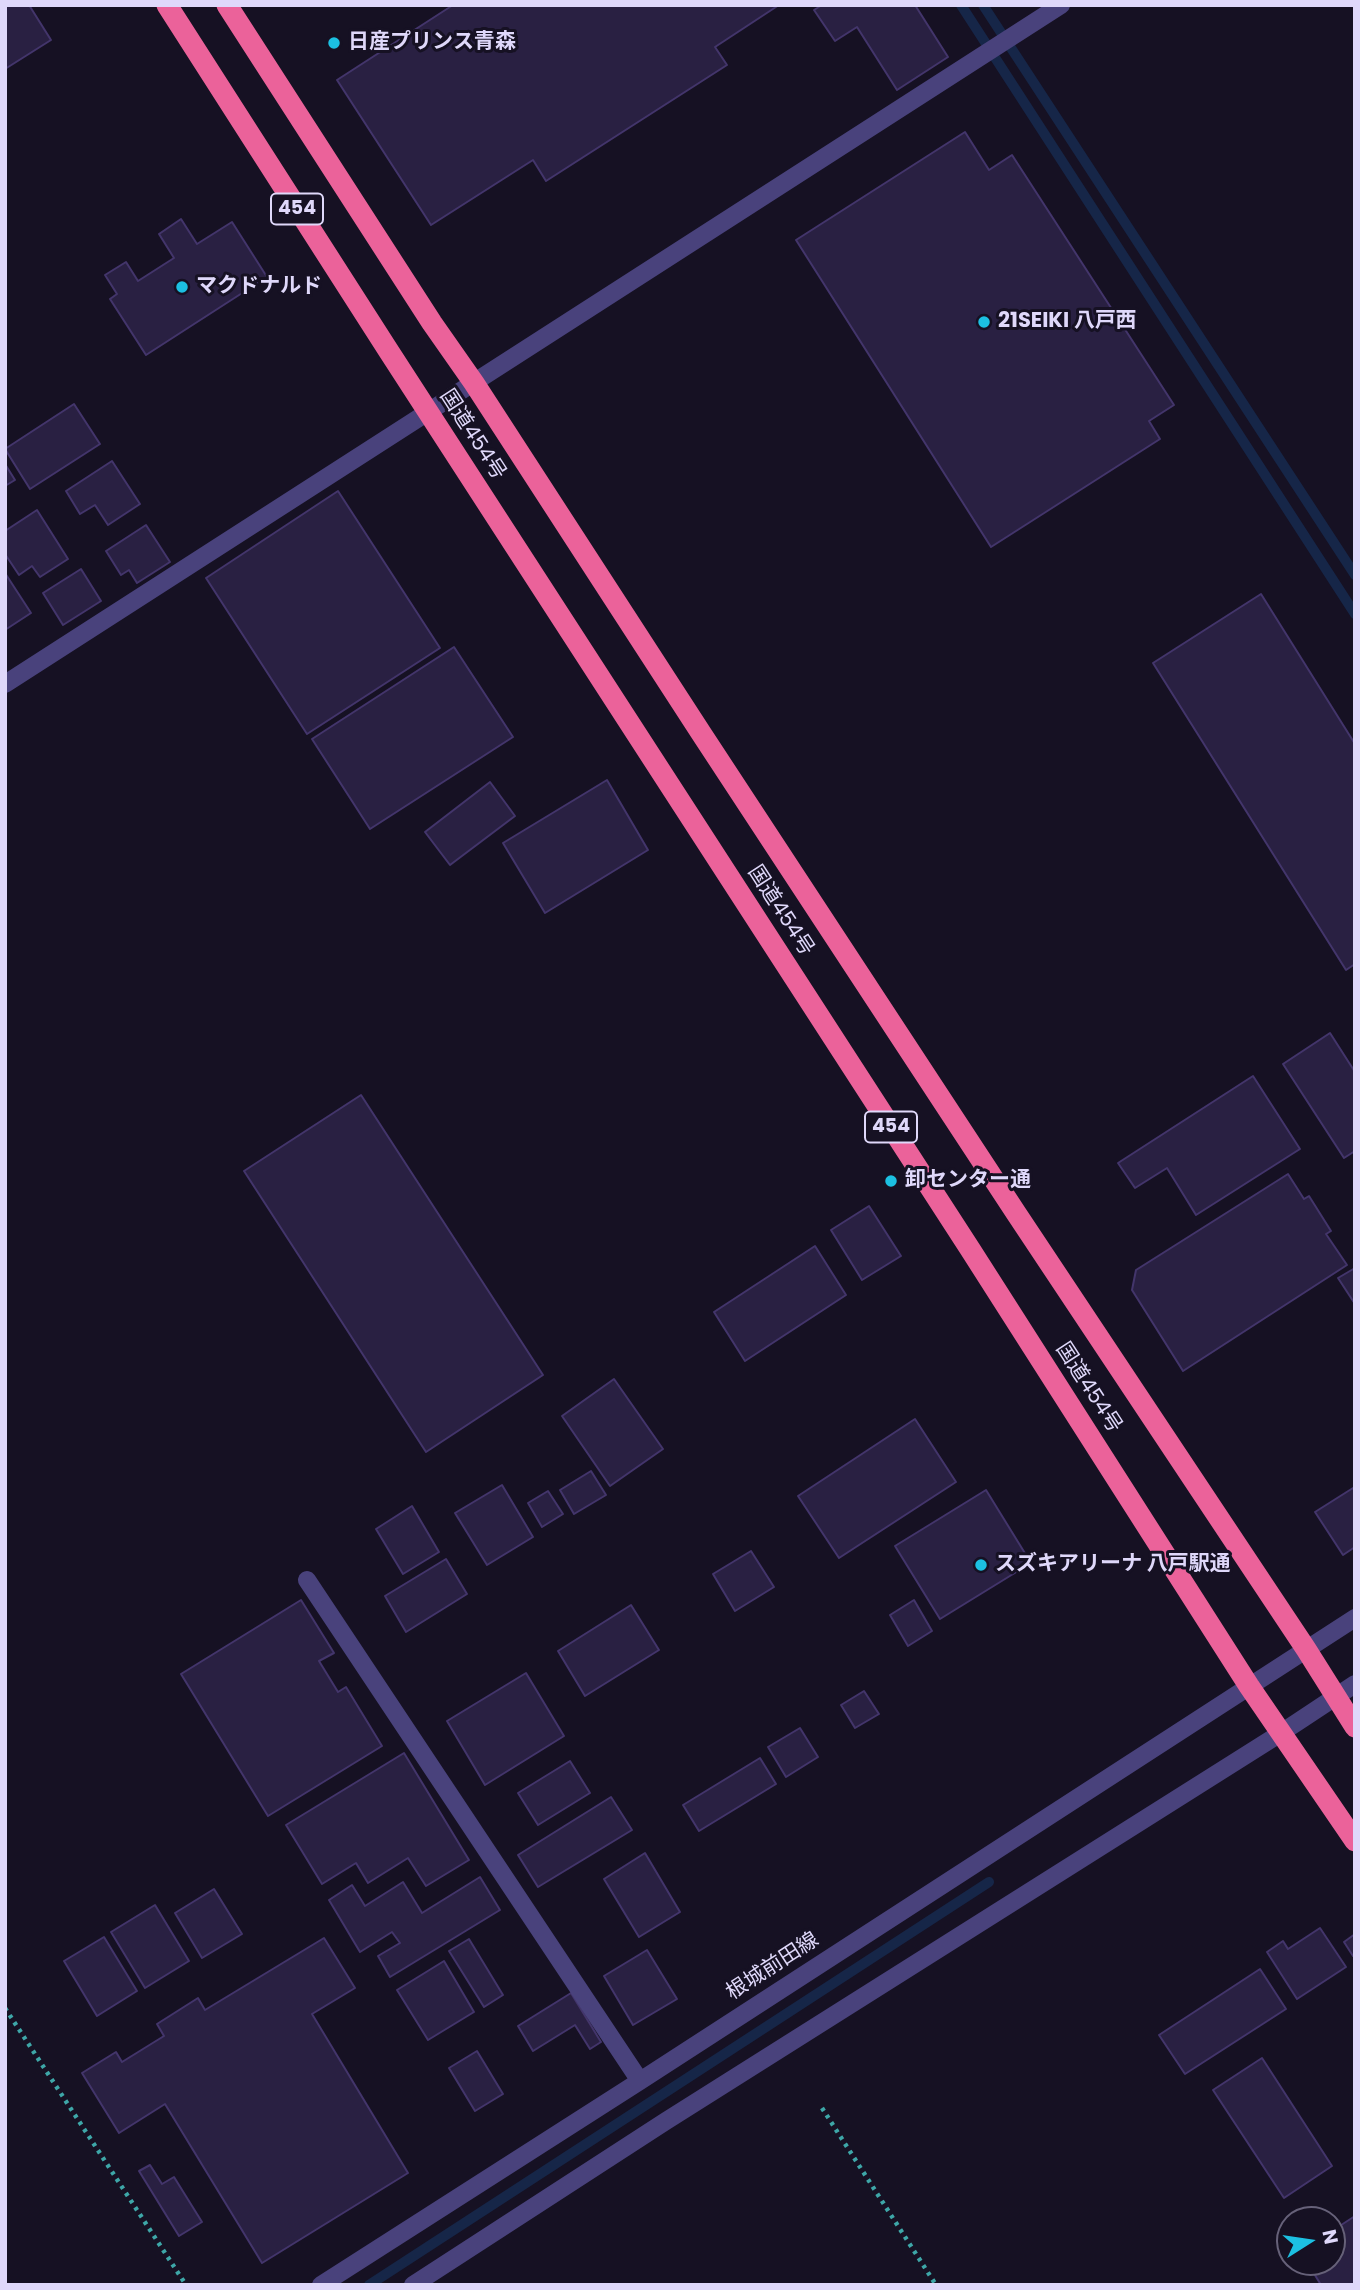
<!DOCTYPE html>
<meta charset="utf-8">
<style>
body{margin:0}
#map{position:relative;width:1360px;height:2290px;overflow:hidden;background:#161123;font-family:Poppins,sans-serif}
canvas{display:block}
.frame{position:absolute;inset:0;border:7px solid #dfd8fa;pointer-events:none}
.north{position:absolute;left:1276px;top:2206px;width:70px;height:70px;box-sizing:border-box;background:#161123;border:2px solid #666179;border-radius:50%;rotate:78deg;font-size:19px;font-weight:700;line-height:28px;text-align:center;color:#dfd8fa}
.north::after{content:'';display:block;margin:auto;width:24px;height:32px;background:#1cc0e2;clip-path:polygon(50% 0,100% 100%,50% 72%,0 100%)}
</style>
<div id="map">
<canvas width="1360" height="2290"></canvas>
<div class="frame"></div>
<div class="north">N</div>
</div>
<script>
const ctx = document.querySelector('canvas').getContext('2d');
ctx.lineJoin = 'round';
function stroke(path, color, width, dash) { ctx.strokeStyle = color; ctx.lineWidth = width; ctx.lineCap = dash ? 'butt' : 'round'; ctx.setLineDash(dash || []); ctx.stroke(path); }
function fill(path, color) { ctx.fillStyle = color; ctx.fill(path, 'evenodd'); }
function label(font, color, halo, rows, align = 'center') {
  ctx.font = font + ' Poppins,"Noto Sans JP",sans-serif'; ctx.lineWidth = 6; ctx.setLineDash([]); ctx.textBaseline = 'middle'; ctx.strokeStyle = halo; ctx.fillStyle = color; for (const [text, x, y, turn = 0] of rows) {
    ctx.save(); ctx.translate(x, y); ctx.rotate((+turn || 0) * Math.PI / 180); ctx.textAlign = isNaN(turn) ? turn : align; if (halo) ctx.strokeText(text, 0, 0); ctx.fillText(text, 0, 0); ctx.restore();
  }
}
stroke(new Path2D(`
 M961,5L1355,614
 M983,5L1355,575
 M369,2285L989,1882`), '#162648', 10);
const building = new Path2D(`
 M5,5H29L51,40L5,69Z
 M453,5H779L715,47L727,65L546,181L533,160L431,225L337,80Z
 M822,5H915L948,57L897,90L857,27L835,41L814,10Z
 M965,132L989,170L1012,155L1174,405L1149,421L1160,439L991,547L796,240Z
 M181,219L197,244L232,222L267,277L146,355L110,299L117,294L105,275L126,262L138,281L174,258L159,234Z
 M74,404L100,444L30,489L5,449Z
 M112,461L140,504L108,525L95,505L80,514L66,491Z
 M5,464L15,480L5,486Z
 M338,491L440,648L307,734L206,578Z
 M37,510L68,559L40,577L32,566L19,575L5,554V531Z
 M146,525L170,562L137,583L129,570L121,575L106,551Z
 M81,569L101,601L63,625L43,593Z
 M5,573L31,613L5,630Z
 M1261,594L1355,744V964L1346,970L1153,663Z
 M454,647L513,737L370,829L312,739Z
 M607,780L648,850L545,913L503,843Z
 M490,782L515,816L450,865L425,832Z
 M1330,1033L1355,1072V1151L1344,1158L1283,1064Z
 M1253,1076L1300,1149L1196,1215L1167,1168L1135,1188L1118,1163Z
 M361,1095L543,1375L426,1452L244,1171Z
 M1288,1174L1304,1199L1309,1196L1331,1231L1326,1234L1347,1265L1183,1371L1132,1290L1136,1270Z
 M869,1206L901,1256L862,1280L831,1230Z
 M815,1246L846,1295L745,1361L714,1312Z
 M1355,1268V1304L1338,1278Z
 M614,1379L663,1449L610,1486L562,1416Z
 M915,1419L956,1482L839,1558L798,1496Z
 M591,1471L606,1495L574,1514L560,1490Z
 M502,1485L533,1537L487,1565L455,1513Z
 M1353,1488L1355,1492V1547L1343,1555L1315,1512Z
 M986,1490L1031,1563L940,1619L895,1546Z
 M548,1491L563,1514L542,1527L528,1503Z
 M412,1506L439,1552L403,1574L376,1529Z
 M751,1551L774,1587L735,1611L713,1574Z
 M446,1559L467,1594L406,1632L385,1596Z
 M301,1600L334,1653L319,1661L338,1692L346,1687L382,1746L268,1816L181,1674Z
 M914,1600L932,1631L908,1646L890,1615Z
 M631,1605L659,1650L585,1696L558,1651Z
 M526,1673L564,1736L485,1785L447,1721Z
 M864,1691L879,1714L855,1728L841,1705Z
 M800,1728L818,1757L786,1777L768,1747Z
 M404,1753L469,1860L426,1886L408,1858L368,1883L356,1863L322,1884L286,1825Z
 M760,1758L776,1784L699,1831L683,1805Z
 M570,1761L590,1793L538,1825L518,1793Z
 M611,1797L632,1830L538,1887L518,1855Z
 M645,1853L680,1912L639,1937L604,1879Z
 M480,1877L500,1910L390,1977L378,1956L400,1943L392,1932L360,1952L329,1900L352,1885L365,1906L403,1882L422,1913Z
 M214,1889L242,1934L202,1958L175,1913Z
 M155,1905L189,1961L145,1988L111,1932Z
 M1320,1928L1346,1967L1297,1999L1267,1952L1283,1941L1288,1949Z
 M1355,1934V1954L1353,1956L1344,1942Z
 M104,1937L137,1991L97,2016L64,1961Z
 M324,1938L355,1988L312,2014L408,2173L262,2263L165,2104L119,2133L82,2073L116,2052L122,2062L164,2036L157,2024L198,1998L205,2010Z
 M469,1939L503,1995L484,2007L449,1951Z
 M647,1950L677,1999L633,2025L604,1976Z
 M444,1961L474,2012L428,2040L397,1990Z
 M1260,1969L1286,2009L1185,2074L1159,2035Z
 M571,1993L601,2042L590,2049L575,2025L533,2051L518,2026Z
 M477,2051L503,2094L475,2111L449,2068Z
 M1262,2058L1332,2166L1284,2198L1213,2090Z
 M150,2165L162,2184L174,2177L202,2222L179,2236L139,2171Z
 M1355,2216V2285H1321L1307,2262H1332V2231Z`);
fill(building, '#292042');
stroke(building, '#43356b', 2);
stroke(new Path2D(`
 M5,2008L186,2285
 M822,2108L936,2285`), '#3ea7a8', 4.5, [3.5, 5]);
stroke(new Path2D(`
 M5,684L1061,5
 M307,1580L640,2081
 M321,2285L640,2081L1355,1618
 M413,2285L666,2121L1281,1733L1355,1684`), '#49427c', 18);
stroke(new Path2D(`
 M167,5L388,350L970,1249L1249,1686L1355,1841
 M227,5L432,323L474,383L701,733L1016,1213L1306,1649L1355,1727`), '#eb629a', 21);
for (const [x, y, r, color] of [
 [334,43,7,"#1cc0e2"],
 [182,287,7,"#1cc0e2"],
 [984,322,7,"#1cc0e2"],
 [891,1181,7,"#1cc0e2"],
 [981,1565,7,"#1cc0e2"]
]) { const dot = new Path2D(); dot.arc(x, y, r, 0, 2 * Math.PI); ctx.fillStyle = color; ctx.fill(dot); stroke(dot, '#161123', 2.5); }
for (const [x, y, w] of [
 [297,209,52],
 [891,1127,52]
]) { const box = new Path2D(); box.roundRect(x - w / 2, y - 15.5, w, 31, 5); ctx.fillStyle = '#161123'; ctx.fill(box); stroke(box, '#dfd8fa', 2); }
label('bold 19px', '#dfd8fa', null, [
 ["454",297,209],
 ["454",891,1127]
]);
label('bold 21px', '#dfd8fa', '#161123', [
 ["日産プリンス青森",348,43],
 ["マクドナルド",196,287],
 ["21SEIKI 八戸西",998,322],
 ["卸センター通",905,1181],
 ["スズキアリーナ 八戸駅通",995,1565]
], 'left');
label('21px', '#dfd8fa', '#161123', [
 ["国道454号",472,435,57],
 ["国道454号",780,911,57],
 ["国道454号",1088,1388,57],
 ["根城前田線",773,1967,-33]
]);
</script>
